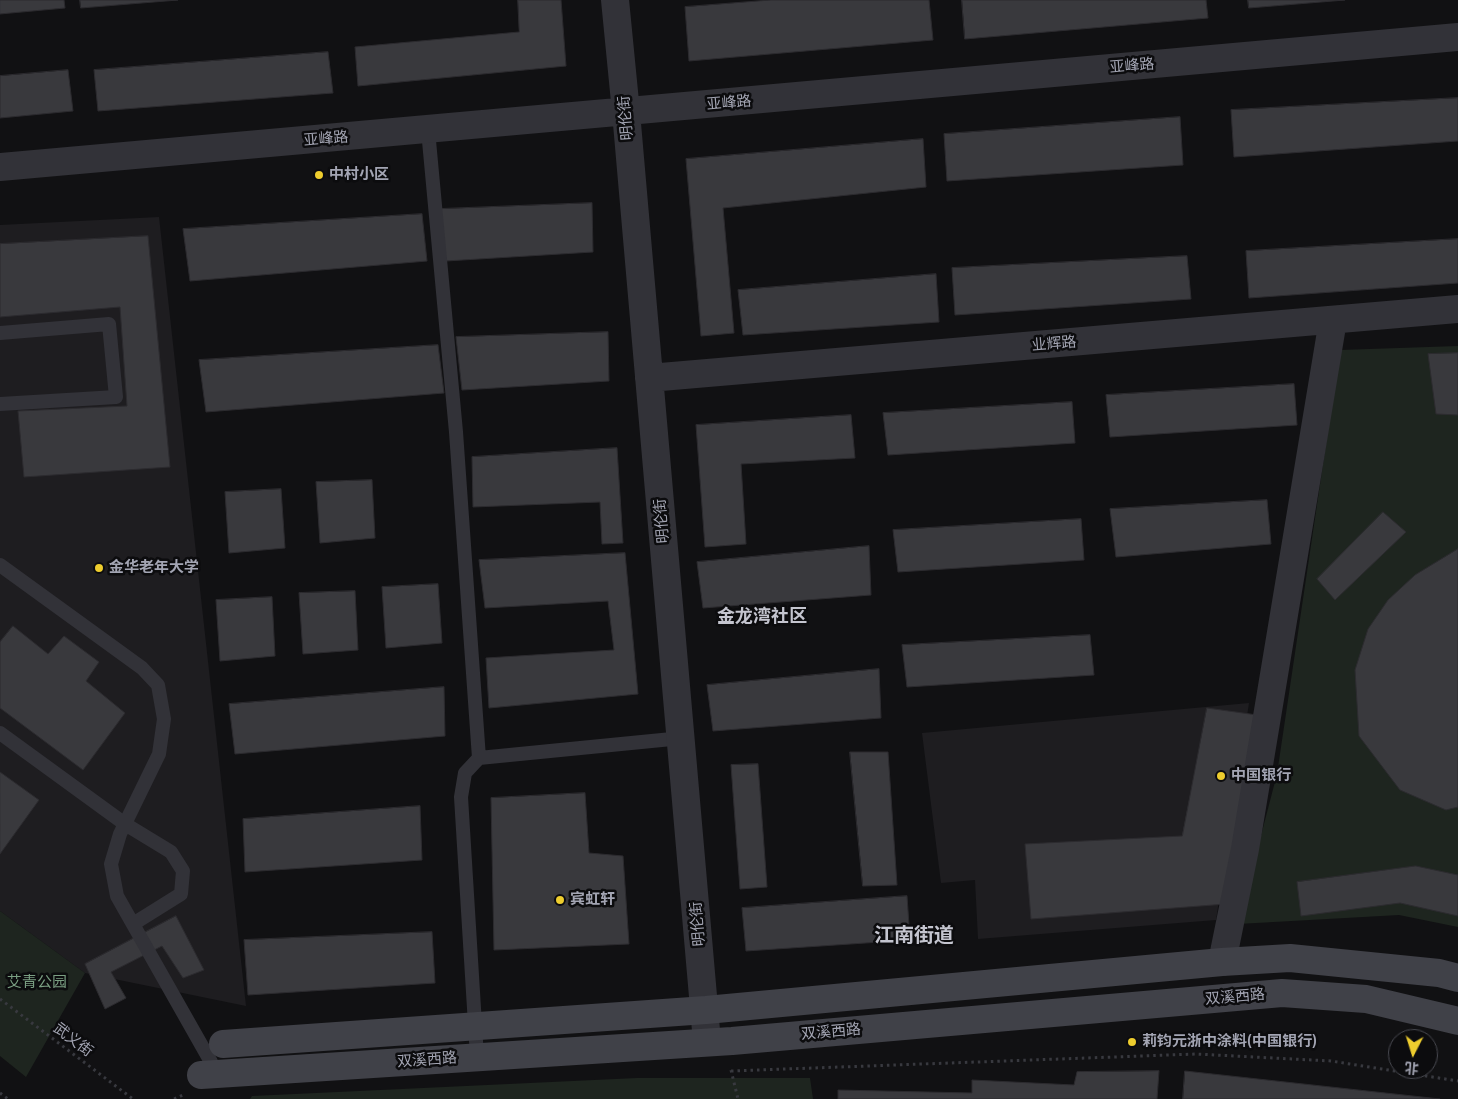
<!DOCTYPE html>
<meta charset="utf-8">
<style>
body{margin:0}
#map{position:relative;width:1458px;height:1099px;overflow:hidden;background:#111113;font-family:Cabin,"Noto Sans SC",sans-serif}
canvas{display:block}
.north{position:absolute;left:1388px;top:1029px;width:50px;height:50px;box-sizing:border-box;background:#0c0c0e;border:1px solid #484950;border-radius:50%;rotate:185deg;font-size:14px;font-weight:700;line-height:20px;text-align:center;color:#a3a5b3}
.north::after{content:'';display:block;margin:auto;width:18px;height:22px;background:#eecd2e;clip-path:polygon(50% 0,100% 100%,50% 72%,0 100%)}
</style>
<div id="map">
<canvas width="1458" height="1099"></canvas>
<div class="north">北</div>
</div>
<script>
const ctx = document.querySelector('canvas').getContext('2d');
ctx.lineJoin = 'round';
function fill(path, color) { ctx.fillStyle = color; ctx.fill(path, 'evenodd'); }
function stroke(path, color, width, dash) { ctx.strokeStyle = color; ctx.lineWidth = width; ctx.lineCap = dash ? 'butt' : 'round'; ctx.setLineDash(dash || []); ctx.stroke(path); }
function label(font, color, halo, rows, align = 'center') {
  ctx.font = font + ' Cabin,"Noto Sans SC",sans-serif'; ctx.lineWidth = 5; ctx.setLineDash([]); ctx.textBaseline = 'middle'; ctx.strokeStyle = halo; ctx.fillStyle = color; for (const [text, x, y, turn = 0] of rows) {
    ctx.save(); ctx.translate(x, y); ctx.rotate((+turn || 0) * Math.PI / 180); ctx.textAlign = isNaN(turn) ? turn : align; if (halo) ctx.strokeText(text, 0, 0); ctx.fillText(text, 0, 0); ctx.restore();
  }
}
fill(new Path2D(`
 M159,217L246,1006L85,973L0,911V225Z
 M1249,703L1216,920L978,939L975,880L941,883L922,733Z`), '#1e1d20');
fill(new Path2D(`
 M1458,346V927L1399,915L1238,924L1277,774L1340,350Z
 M0,911L85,973L26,1077L0,1056Z
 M637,1078H810L813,1099H250L252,1096Z`), '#1e251f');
const building = new Path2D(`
 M0,0H64L65,8L0,14Z
 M80,0H178L81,8Z
 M518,0H561L566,66L358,86L355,47L519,32Z
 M771,0H929L933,40L689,61L685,7Z
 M962,0H1206L1208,18L965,39Z
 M1248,0H1345L1249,8Z
 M328,52L333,93L98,111L94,70Z
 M68,70L73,111L0,118V76Z
 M1458,98V141L1234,157L1231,110Z
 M1180,117L1183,165L947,181L944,134Z
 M923,139L926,187L723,208L734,333L701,336L686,159Z
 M592,203L593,252L446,261L440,209Z
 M422,214L427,261L190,281L183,229Z
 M148,236L170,467L24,477L18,411L127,406L120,307L0,317V244Z
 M1458,239V283L1249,298L1246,251Z
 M1187,256L1191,299L955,315L952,268Z
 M936,274L939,322L743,335L738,290Z
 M608,332L609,381L462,390L456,337Z
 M438,345L444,393L206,412L199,360Z
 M1458,353V415L1436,414L1428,354Z
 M1294,384L1297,425L1110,437L1106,395Z
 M1072,402L1075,443L888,455L883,413Z
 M851,415L855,458L741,464L746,544L705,547L696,425Z
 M617,448L623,543L602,544L600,502L473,507L472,457Z
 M372,480L375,538L320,543L316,482Z
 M281,489L285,548L229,553L225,492Z
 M1267,500L1271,544L1116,557L1110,509Z
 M1383,512L1406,532L1335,600L1317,579Z
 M1081,519L1084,560L898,572L893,530Z
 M869,546L871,595L703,608L697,562Z
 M1458,549V807L1446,810L1400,790L1359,736L1355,670L1368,629L1388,600L1415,575Z
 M625,553L638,694L489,708L486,658L614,650L608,601L485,608L479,560Z
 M438,584L442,643L386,648L382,587Z
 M355,591L358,650L303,654L299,593Z
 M272,597L275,656L220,661L216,600Z
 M13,626L48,654L64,636L99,662L86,681L125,713L83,770L0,708V642Z
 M1090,635L1094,675L907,687L902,645Z
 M879,669L881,718L713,731L707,685Z
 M444,687L445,736L235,754L229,704Z
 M1207,708L1257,715L1226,904L1031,919L1025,844L1182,836Z
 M850,752H888L897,885L863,886Z
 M758,764L767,887L740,889L731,765Z
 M0,772L39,800L0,854Z
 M585,793L589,853L623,856L629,944L494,950L491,798Z
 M420,806L422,860L245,872L243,819Z
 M1416,866L1458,875V916L1400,903L1301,916L1297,882Z
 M907,896L910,940L746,951L742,908Z
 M176,916L204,970L183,978L162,946L111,972L126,998L105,1009L85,964Z
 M432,932L435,983L248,995L244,940Z
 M1159,1071L1157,1099H838V1090L972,1093V1080L1074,1085L1077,1072Z
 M1185,1071L1440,1099H1183Z`);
fill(building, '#39393d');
stroke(building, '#2c2b2f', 1);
stroke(new Path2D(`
 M0,999L133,1099
 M731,1070L738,1099
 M731,1071L1196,1054L1331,1061L1458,1081
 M0,1093L8,1099
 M174,1099L185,1094`), '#38393f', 3, [2.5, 4]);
stroke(new Path2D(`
 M428,130L456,432L479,758L465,773L461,797L477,1057
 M0,333L109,324L116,397L0,404
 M0,565L142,668L158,685L164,719L159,754L120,834L111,864L117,896L211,1062
 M0,733L125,824L171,852L183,871L181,894L133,924
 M479,758L682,738`), '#323238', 14);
stroke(new Path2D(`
 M615,0L626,112L707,1042
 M0,167L1458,37
 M649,378L1458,309
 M1222,962L1245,849L1333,320`), '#323238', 28);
stroke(new Path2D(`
 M223,1044L706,1010L1222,962L1290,958L1439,973L1458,978
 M201,1075L732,1041L1282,993L1366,999L1458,1021`), '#404148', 28);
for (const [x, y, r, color] of [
 [319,175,5,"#eecd2e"],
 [99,568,5,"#eecd2e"],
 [1221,776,5,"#eecd2e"],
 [560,900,5,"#eecd2e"],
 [1132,1042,5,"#eecd2e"]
]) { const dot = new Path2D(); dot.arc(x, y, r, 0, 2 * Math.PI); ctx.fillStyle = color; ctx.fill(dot); stroke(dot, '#0c0c0e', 2); }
label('15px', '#a3a5b3', '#0c0c0e', [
 ["亚峰路",1132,66,-5],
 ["亚峰路",729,103,-5],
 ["明伦街",626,118,-95],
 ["亚峰路",326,139,-5],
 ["业辉路",1054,344,-5],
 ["明伦街",662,521,-95],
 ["明伦街",698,924,-95],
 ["双溪西路",1235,997,-5],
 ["双溪西路",831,1032,-5],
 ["武义街",73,1040,37],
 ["双溪西路",427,1060,-4]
]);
label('bold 15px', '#a3a5b3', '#0c0c0e', [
 ["中村小区",329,175],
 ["金华老年大学",109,568],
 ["中国银行",1231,776],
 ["宾虹轩",570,900],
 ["莉钧元浙中涂料(中国银行)",1142,1042]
], 'left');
label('15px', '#7a9e82', '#0c0c0e', [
 ["艾青公园",37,983]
]);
label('bold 18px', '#c4c5cf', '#0c0c0e', [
 ["金龙湾社区",762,617]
]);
label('bold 20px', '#c4c5cf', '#0c0c0e', [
 ["江南街道",914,936]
]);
</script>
